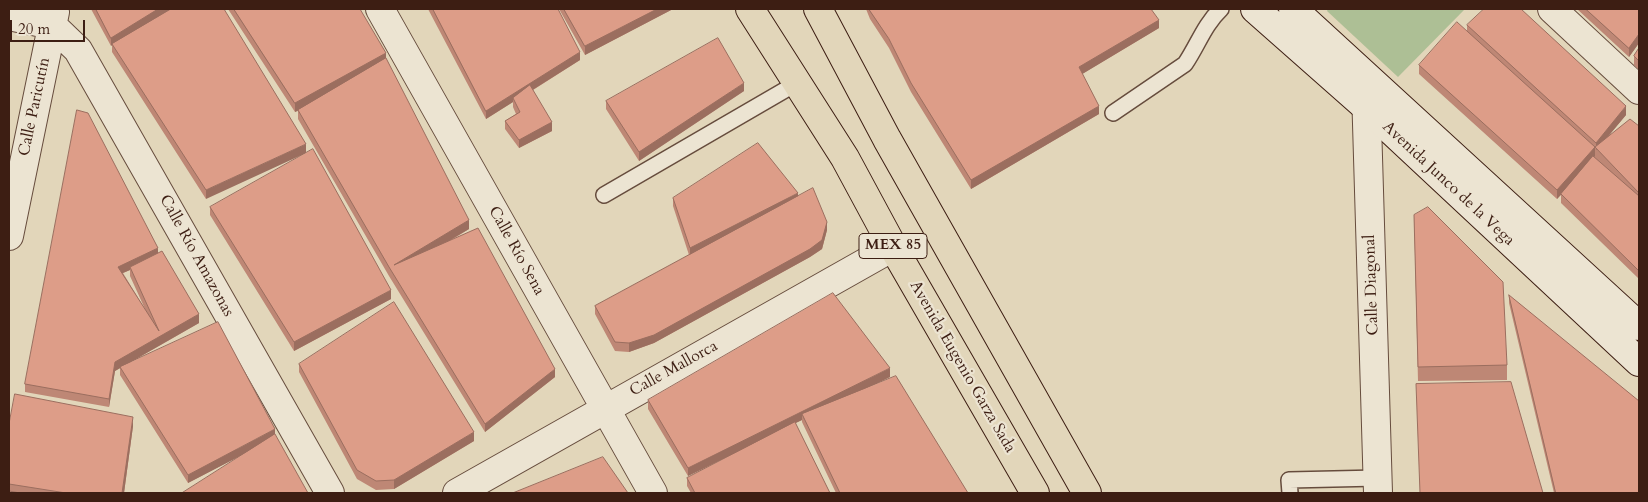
<!DOCTYPE html>
<meta charset="utf-8">
<style>
body{margin:0}
#map{position:relative;width:1648px;height:502px;overflow:hidden;background:#e2d6ba;font-family:Cardo,serif}
canvas{display:block}
.frame{position:absolute;inset:0;border:10px solid #3d1e13;pointer-events:none}
.scale{position:absolute;left:10px;top:20px;width:75px;height:22px;box-sizing:border-box;border:2px solid #3d1e13;border-top:0;padding-left:6px;font-size:15px;line-height:18px;white-space:nowrap;color:#3d1e13;-webkit-text-stroke:4px #ece4d2;paint-order:stroke}
</style>
<div id="map">
<canvas width="1648" height="502"></canvas>
<div class="frame"></div>
<div class="scale">20 m</div>
</div>
<script>
const ctx = document.querySelector('canvas').getContext('2d');
ctx.lineJoin = 'round';
function fill(path, color) { ctx.fillStyle = color; ctx.fill(path, 'evenodd'); }
function stroke(path, color, width, dash) { ctx.strokeStyle = color; ctx.lineWidth = width; ctx.lineCap = dash ? 'butt' : 'round'; ctx.setLineDash(dash || []); ctx.stroke(path); }
function label(font, color, halo, rows, align = 'center') {
  ctx.font = font + ' Cardo,serif'; ctx.lineWidth = 4.5; ctx.setLineDash([]); ctx.textBaseline = 'middle'; ctx.strokeStyle = halo; ctx.fillStyle = color; for (const [text, x, y, turn = 0] of rows) {
    ctx.save(); ctx.translate(x, y); ctx.rotate((+turn || 0) * Math.PI / 180); ctx.textAlign = isNaN(turn) ? turn : align; if (halo) ctx.strokeText(text, 0, 0); ctx.fillText(text, 0, 0); ctx.restore();
  }
}
fill(new Path2D(`
 M1328,9H1465L1398,77L1327,11Z`), '#adbf95');
const lane = new Path2D(`
 M1113,113L1185,64C1198,45 1204,25 1221,9
 M604,195L797,83
 M1290,493L1289,480L1378,478`);
const street = new Path2D(`
 M380,9L653,493
 M1552,9L1639,90
 M9,16L52,25L78,50L330,493
 M1366,90L1378,493
 M9,236L55,12
 M457,493L893,247`);
const secondary = new Path2D(`
 M1255,9L1366,107L1639,362
 M1293,9L1639,326`);
const highway = new Path2D(`
 M750,9L845,158L893,247L1035,493
 M818,9L887,139L1087,493`);
stroke(lane, '#664c3d', 18);
stroke(street, '#664c3d', 30);
stroke(secondary, '#3d1e13', 30);
stroke(highway, '#3d1e13', 30);
stroke(lane, '#ece4d2', 15);
stroke(street, '#ece4d2', 28);
stroke(secondary, '#ece4d2', 28);
stroke(highway, '#e2d6ba', 28);
fill(new Path2D(`
 M91,9H224L206,199L112,52V45L111,46Z
 M228,9H360L386,58L469,229L448,242L555,377L485,432L389,276L298,119V111L295,112Z
 M428,9H558L580,60L533,90L552,131L519,148L505,129V121L516,114L513,107V102L486,119Z
 M559,9H673L585,55Z
 M866,9H1151L1159,28L1082,74L1099,114L971,189L911,92L889,48L870,19Z
 M1577,9H1639V43L1629,57Z
 M1467,25L1626,115L1608,136L1639,126V279L1561,203V195L1557,199L1419,74V65L1467,31Z
 M1639,48V70L1634,65V56Z
 M744,91L639,161L606,109V101Z
 M77,110L158,253L199,323L131,362L243,454L188,483L120,375V368L115,371L109,407L25,392V384ZM130,270V276L145,309L123,273Z
 M798,197L827,230L822,249L810,257L654,343L629,352L615,351L595,314V306L689,255L673,206V198Z
 M210,207L391,299L294,351L210,215Z
 M1414,215L1507,365V380L1418,381Z
 M1509,295L1639,493H1554L1509,303Z
 M299,364L474,441L394,489L376,490L357,479L299,372Z
 M890,377L866,388L968,493H836L802,422V420L795,423L830,493H691L687,486V478L736,453L688,476L648,409V400Z
 M9,424L133,426L124,493H9Z`), '#be8775');
fill(new Path2D(`
 M158,9H173L112,44V45L111,46V38Z
 M657,9H673L585,55V46Z
 M1159,20V28L1079,76V67Z
 M1639,34V43L1629,57V48Z
 M580,52V60L515,101L513,98V102L486,119V111Z
 M386,53V61L295,112V103Z
 M744,83V91L639,161V152Z
 M1099,106V114L971,189V180Z
 M1626,106V115L1597,150L1596,149V143Z
 M552,122V131L519,148V140Z
 M306,144V153L206,199V190Z
 M1595,147V156L1557,199V190Z
 M798,193V202L690,256V248Z
 M469,220V229L394,273V265Z
 M827,222V230L822,249L810,257L654,343L629,352V343Z
 M158,248V257L130,267V270L118,275V267Z
 M391,290V299L294,351V342Z
 M199,314V323L115,371L109,407V399L115,362Z
 M890,368V377L804,419L802,414V420L688,476V468Z
 M555,369V377L485,432V424Z
 M133,417V426L124,493H122Z
 M275,429V438L188,483V475Z
 M474,432V441L394,489V480Z`), '#9b6e5f');
const building = new Path2D(`
 M96,9H158L111,38Z
 M171,9H224L306,144L206,190L112,44Z
 M234,9H360L386,53L295,103Z
 M433,9H558L580,52L486,111Z
 M564,9H657L585,46Z
 M869,9H1151L1159,20L1079,67L1099,106L971,180L911,83L889,39Z
 M1484,9H1521L1626,106L1596,143L1467,25Z
 M1586,9H1639V34L1629,48Z
 M1457,22L1595,147L1630,119L1639,126V193L1595,147L1557,190L1419,65Z
 M718,38L744,83L639,152L606,101Z
 M1639,48V61L1634,56Z
 M386,58L469,220L394,265L478,228L555,369L485,424L389,267L298,110Z
 M530,85L552,122L519,140L505,121L520,112L513,98Z
 M77,110L88,113L158,248L118,267L159,331L130,267L162,251L199,314L115,362L109,399L25,384Z
 M758,143L798,193L690,248L673,198Z
 M313,149L391,290L294,342L210,207Z
 M1593,156L1639,196V271L1561,194Z
 M813,188L827,222L822,240L810,249L654,335L629,343L615,342L595,306Z
 M1428,207L1503,282L1507,365L1418,367L1414,215Z
 M833,293L890,368L688,468L648,400Z
 M1509,295L1639,401V493H1556Z
 M394,302L474,432L394,480L376,481L357,470L299,364Z
 M218,322L275,429L188,475L120,367Z
 M896,376L968,493H840L802,414Z
 M1511,382L1543,493H1420L1416,384Z
 M15,394L133,417L122,493H66L9,484V424Z
 M795,422L830,493H695L687,478Z
 M275,434L308,493H182Z
 M603,457L628,493H513Z
 M9,491L20,493H9Z`);
fill(building, '#dd9d88');
stroke(building, '#9b6e5f', 1);
for (const [x, y, w] of [
 [893,246,68]
]) { const box = new Path2D(); box.roundRect(x - w / 2, y - 12.5, w, 25, 4); ctx.fillStyle = '#ece4d2'; ctx.fill(box); stroke(box, '#3d1e13', 1); }
label('bold 15px', '#3d1e13', null, [
 ["MEX 85",893,246]
]);
label('16px', '#3d1e13', '#ece4d2', [
 ["Calle Paricutín",35,107,-78],
 ["Avenida Junco de la Vega",1448,184,43],
 ["Calle Río Sena",516,251,61],
 ["Calle Río Amazonas",196,256,61],
 ["Calle Diagonal",1372,285,-92],
 ["Avenida Eugenio Garza Sada",962,367,60],
 ["Calle Mallorca",674,369,-29]
]);
</script>
